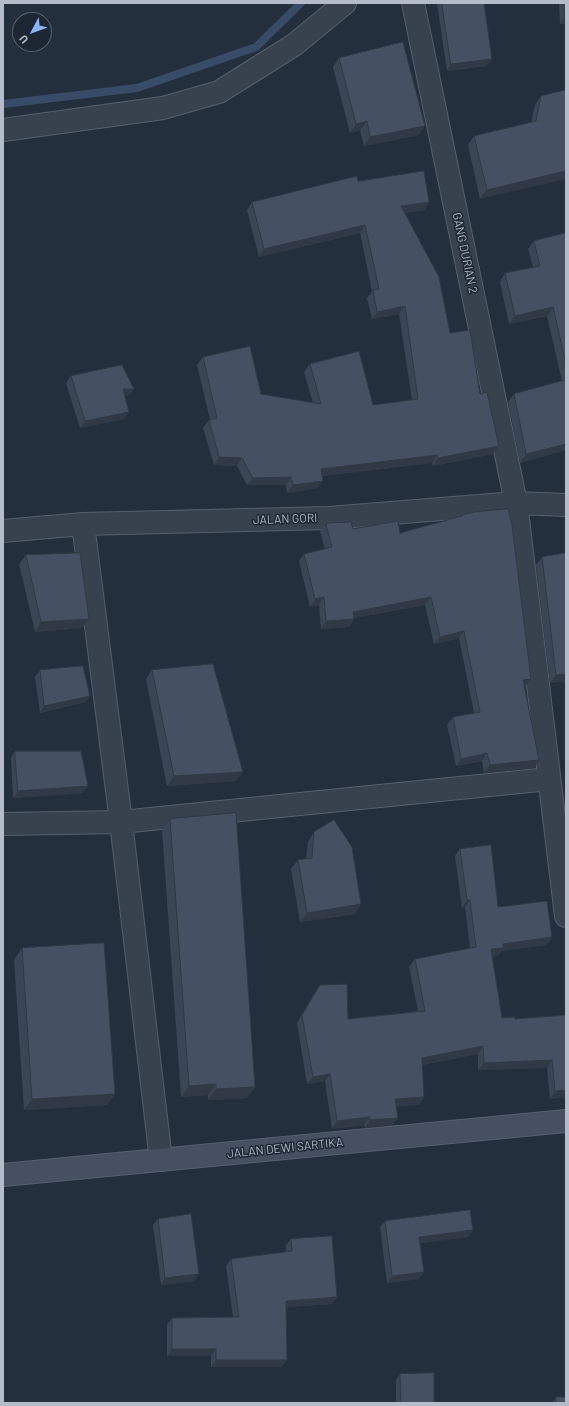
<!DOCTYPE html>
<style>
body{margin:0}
#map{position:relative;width:569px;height:1406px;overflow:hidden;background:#242f3e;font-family:Barlow,sans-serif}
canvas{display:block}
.frame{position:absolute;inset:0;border:4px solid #b4bcc9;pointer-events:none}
.north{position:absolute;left:12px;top:12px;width:40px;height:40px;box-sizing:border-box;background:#1d2633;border:1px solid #59626f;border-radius:50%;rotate:229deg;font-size:11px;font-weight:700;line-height:16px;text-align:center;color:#b4bcc9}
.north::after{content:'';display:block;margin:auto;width:14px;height:18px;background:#8ab4f8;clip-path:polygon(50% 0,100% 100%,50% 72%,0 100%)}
</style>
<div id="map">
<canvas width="569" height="1406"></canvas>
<div class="frame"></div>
<div class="north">U</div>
</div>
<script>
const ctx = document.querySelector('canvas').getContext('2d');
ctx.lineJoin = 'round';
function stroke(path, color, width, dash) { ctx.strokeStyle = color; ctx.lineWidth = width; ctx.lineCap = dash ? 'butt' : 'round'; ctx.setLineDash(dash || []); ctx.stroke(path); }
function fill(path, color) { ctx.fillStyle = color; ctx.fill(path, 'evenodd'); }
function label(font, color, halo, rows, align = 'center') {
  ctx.font = font + ' Barlow,sans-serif'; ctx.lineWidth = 3; ctx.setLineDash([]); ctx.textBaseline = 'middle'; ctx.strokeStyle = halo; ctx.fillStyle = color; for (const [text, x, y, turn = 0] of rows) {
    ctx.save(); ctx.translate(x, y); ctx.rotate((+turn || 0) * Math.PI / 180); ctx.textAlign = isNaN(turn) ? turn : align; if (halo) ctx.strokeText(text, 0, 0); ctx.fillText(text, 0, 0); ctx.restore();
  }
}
stroke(new Path2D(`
 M3,104L137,88L256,47L301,3`), '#394c67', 8);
const minor = new Path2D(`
 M413,3L516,503L566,916
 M3,130L163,108L219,92L294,45L345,3
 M83,524L121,822L161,1160
 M3,531L83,524L329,518L516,503L566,505
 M3,824L121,822L549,779`);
const secondary = new Path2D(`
 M3,1175L566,1121`);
stroke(minor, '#565f6c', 24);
stroke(secondary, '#565f6c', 24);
stroke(minor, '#38414e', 22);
stroke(secondary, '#465061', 22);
fill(new Path2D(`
 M437,3H484L487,66L447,71Z
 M559,3H566V24H560Z
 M339,58L419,135L364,146L360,130L350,133L333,67Z
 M566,90L480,199L468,145L474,136L531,123L535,105L541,96Z
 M358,181L429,202L424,210L405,213L450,333L480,394L499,446L493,454L433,466L432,463L322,476L317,488L287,493L286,485H247L237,466L214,465L203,428L209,420H210L197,365L203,357L261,394L313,403L304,372L310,364L373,405L412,400L399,314L372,319L367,298L372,291L360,233L259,257L247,210L252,202Z
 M566,233V450L520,463L508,402L514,394L562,381L547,316L509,324L500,282L505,273L533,267L528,249L534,241Z
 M71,376L134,389L129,395L124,396V419L80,428L66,383Z
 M462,515L526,686L524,687L539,760L534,768L484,773L482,761L456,766L447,725L453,717L474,713L459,638L434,644L425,605L354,618V619L349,627L321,629L319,605L310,607L299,561L304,554L325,549L320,531L326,524L353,529L400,533L460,517Z
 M26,555L89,619L82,628L35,632L19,564Z
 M542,557L566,681L550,683L536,565Z
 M40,670L90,696L85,702L40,713L35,677Z
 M152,670L236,781L167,786L146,679Z
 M15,751L83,793L13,798L11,758Z
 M170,819L255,1087L247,1098L208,1100V1095L181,1097L162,830Z
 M314,832L355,914L300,922L291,869L298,860L306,859L308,842Z
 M460,849L498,907L547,945L501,951L498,956H492L502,1018L515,1019L566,1015V1097L550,1099L547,1068L478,1070V1054L422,1065L424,1097L419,1105L396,1106L398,1118L392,1125L365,1128L364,1125L332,1129L325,1081L307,1084L297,1023L315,992L320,985L348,1019L418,1011L409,967L415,959L470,948L465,907L462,908L455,856Z
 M22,948L115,1094L107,1105L24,1110L14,960Z
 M158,1219L195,1281L161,1285L153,1225Z
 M385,1221L473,1230L468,1237L420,1243L419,1279L387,1283L380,1227Z
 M291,1239L337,1297L332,1304L286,1307L282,1367H211V1356H167V1325L172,1318L233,1317L226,1266L231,1259L286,1252V1245Z
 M400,1374L434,1403H396V1380Z
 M556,1397L566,1403H552Z`), '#3b4654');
fill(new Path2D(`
 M565,17H566V24H560Z
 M492,59L487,66L447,71L451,64Z
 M367,121L360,130L350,133L356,124Z
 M425,126L419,135L364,146L370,137Z
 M566,171V179L480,199L487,190Z
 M429,202L424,210L396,214L401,206Z
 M365,225L360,233L259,257L264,249Z
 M405,306L399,314L372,319L377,312Z
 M553,307L547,316L509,324L515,316Z
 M123,389H134L129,395L118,396Z
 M129,412L124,419L80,428L85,421Z
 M566,444V450L520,463L526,454Z
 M499,446L493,454L433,466L438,458Z
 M437,455L432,463L315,477L321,469Z
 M219,457L242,458L237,466L214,465Z
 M291,477L286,485H247L253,478Z
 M323,481L317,488L287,493L293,485Z
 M324,597L319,605L310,607L315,599Z
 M431,597L425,605L348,619L353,612Z
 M89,619L82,628L35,632L41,622Z
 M354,619L349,627L321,629L326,621Z
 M464,631L459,638L434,644L440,637Z
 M566,674V681L550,683L556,675Z
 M531,679L526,686L517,688L523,680Z
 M90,696L85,702L40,713L44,706Z
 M487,753L482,761L456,766L461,759Z
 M539,760L534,768L484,773L490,765Z
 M243,772L236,781L167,786L174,776Z
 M88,786L83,793L13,798L18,791Z
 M467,900H470L465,907L462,908Z
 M361,904L355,914L300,922L307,913Z
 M552,937L547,945L501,951L498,956L485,957L491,949L503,944Z
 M483,1046L478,1054L416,1066L422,1058Z
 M552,1060L547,1068L478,1070L484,1063Z
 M330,1074L325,1081L307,1084L313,1077Z
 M216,1084L208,1095L181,1097L189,1086Z
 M255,1087L247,1098L208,1100L216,1089Z
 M566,1090V1097L550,1099L555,1091Z
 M115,1094L107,1105L24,1110L32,1099Z
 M424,1097L419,1105L390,1107L395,1099Z
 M370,1117L364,1125L332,1129L337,1121Z
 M398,1118L392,1125L365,1128L370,1120Z
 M473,1230L468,1237L414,1244L419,1237Z
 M424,1272L419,1279L387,1283L392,1276Z
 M199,1274L195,1281L161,1285L165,1278Z
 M337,1297L332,1304L281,1308L286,1301Z
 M172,1349H216L211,1356H167Z
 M216,1360H287L282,1367H211Z`), '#303945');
const building = new Path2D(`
 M442,3H484L492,59L451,64Z
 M564,3H566V17H565Z
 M403,42L425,126L370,137L367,121L356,124L339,58Z
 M566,90V171L487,190L474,136L536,121L541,96Z
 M424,171L429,202L401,206L439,277L450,333L470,330L480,394L487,392L499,446L438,458L437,455L321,469L323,481L293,485L291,477L253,478L242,458L219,457L209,420L217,418L203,357L250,346L261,394L321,404L310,364L359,351L373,405L418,399L405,306L377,312L373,290L379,289L365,225L264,249L252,202L357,176L358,181Z
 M566,233V364L553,307L515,316L505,273L540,266L534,241Z
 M122,365L134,389H123L129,412L85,421L71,376Z
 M566,380V444L526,454L514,394Z
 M508,509L512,525L531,679L523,680L539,760L490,765L487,753L461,759L453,717L480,712L464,631L440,637L431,597L353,612L354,619L326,621L324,597L315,599L304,554L332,547L326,524L329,523L351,522L353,529L398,521L400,533L462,516V515L474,512Z
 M80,553L89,619L41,622L26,555Z
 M566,553V674L556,675L542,557Z
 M213,664L243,772L174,776L152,670Z
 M83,666L90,696L44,706L40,670Z
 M15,751H81L88,786L18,791Z
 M236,813L255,1087L216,1089V1084L189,1086L170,819Z
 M334,820L352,847L361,904L307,913L298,860L312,858L314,832Z
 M491,845L498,907L547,901L552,937L503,944V948L491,949L502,1018L515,1017V1019L566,1015V1090L555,1091L552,1060L484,1063L483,1046L422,1058L424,1097L395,1099L398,1118L370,1120V1117L337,1121L330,1074L313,1077L302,1015L320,985L347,984L348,1019L425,1011L415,959L476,947L470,900H467L460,849Z
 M104,943L115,1094L32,1099L22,948Z
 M470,1210L473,1230L419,1237L424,1272L392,1276L385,1221Z
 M191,1214L199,1274L165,1278L158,1219Z
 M332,1236L337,1297L286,1301L287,1360H216V1349H172V1318L239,1317L231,1259L292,1251L291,1239Z
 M434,1373V1403H401L400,1374Z
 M556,1397H566V1403H556Z`);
fill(building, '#455162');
stroke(building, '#303945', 1);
label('12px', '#b4bcc9', '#1d2633', [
 ["GANG DURIAN 2",465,253,78],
 ["JALAN GORI",285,519,-2],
 ["JALAN DEWI SARTIKA",285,1148,-6]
]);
</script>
